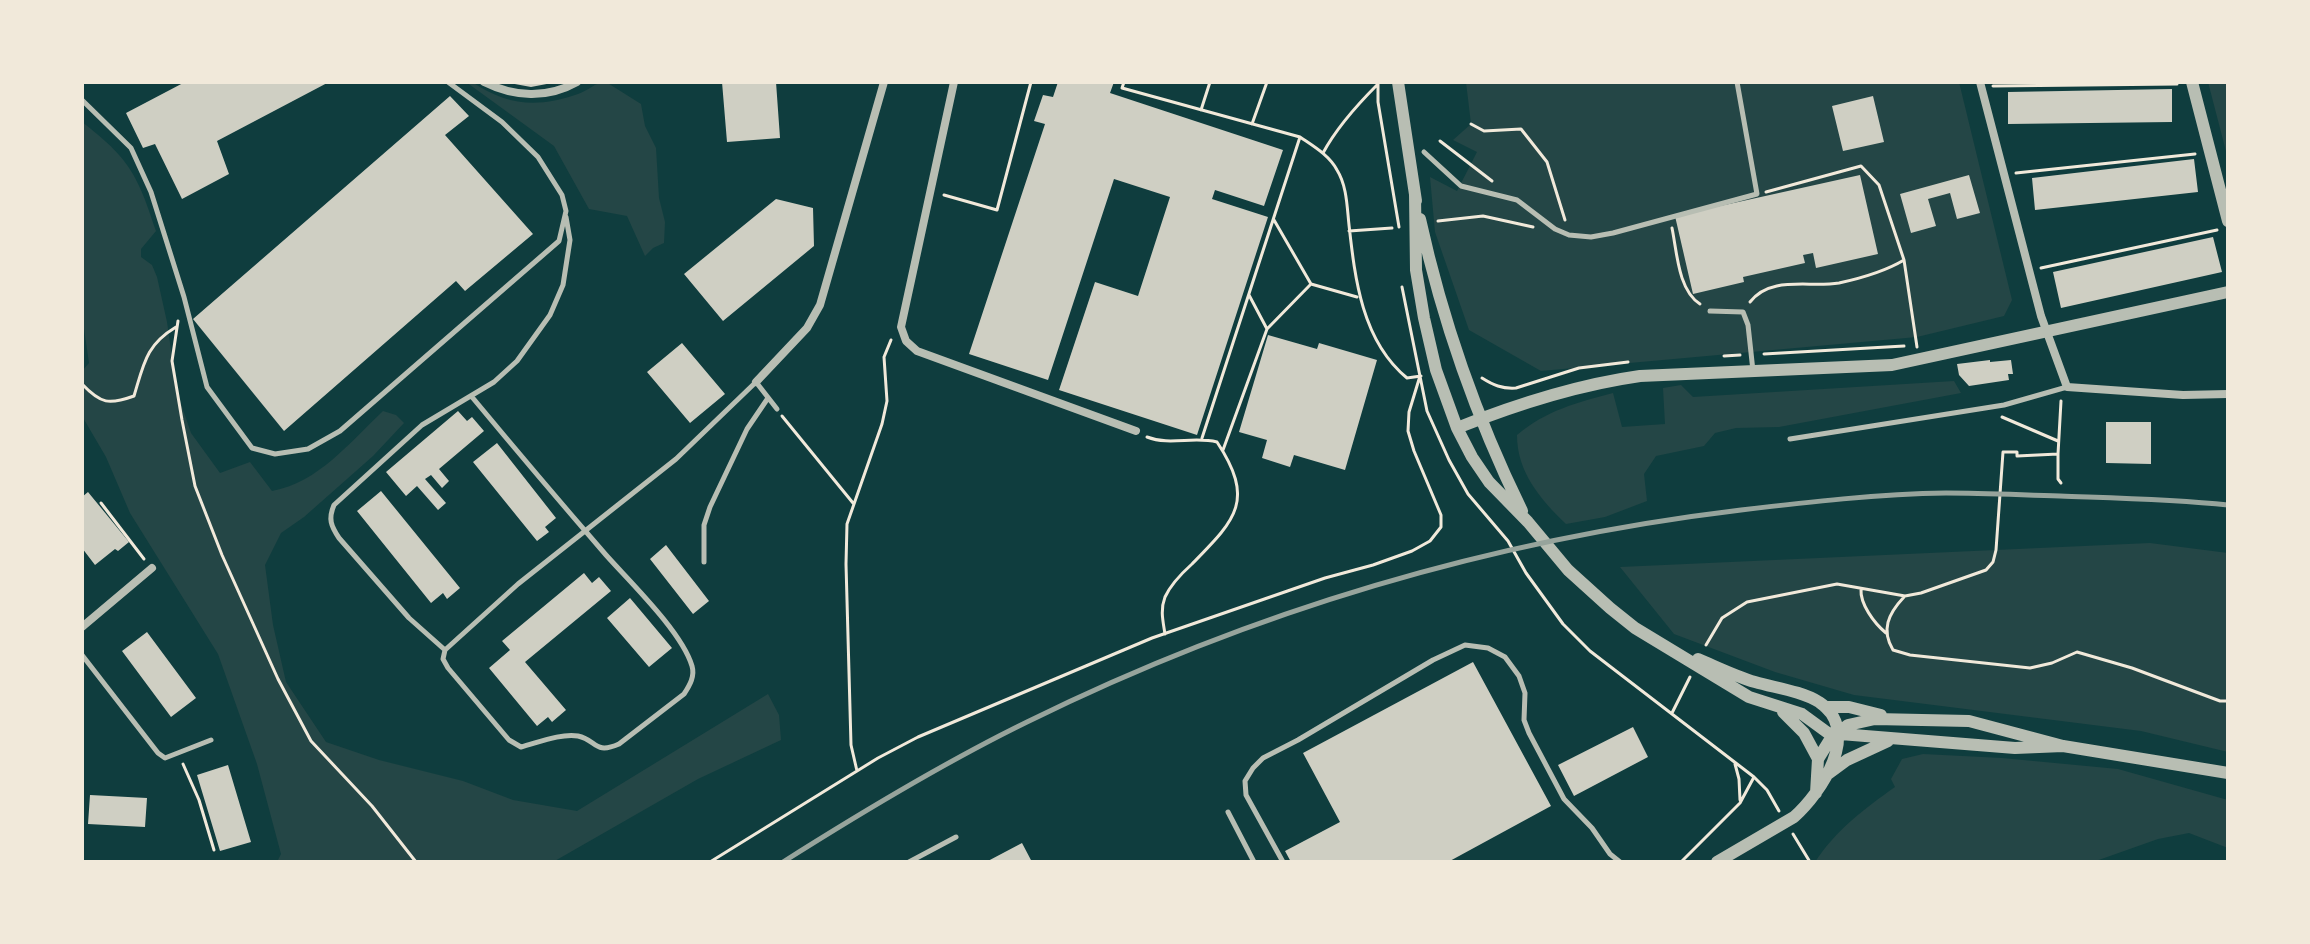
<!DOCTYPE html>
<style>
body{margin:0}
#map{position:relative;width:2310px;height:944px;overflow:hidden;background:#0f3d3e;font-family:Merriweather,serif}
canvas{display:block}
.frame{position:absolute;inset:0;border:84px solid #f1e9da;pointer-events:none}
</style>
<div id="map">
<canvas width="2310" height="944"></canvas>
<div class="frame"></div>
</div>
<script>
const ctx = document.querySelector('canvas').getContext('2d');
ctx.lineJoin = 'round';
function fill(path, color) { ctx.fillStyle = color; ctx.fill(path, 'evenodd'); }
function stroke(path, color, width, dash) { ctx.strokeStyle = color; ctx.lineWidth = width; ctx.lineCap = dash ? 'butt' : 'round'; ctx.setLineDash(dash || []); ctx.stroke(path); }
fill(new Path2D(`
 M466,82H472C508,106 538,108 578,94C588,91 595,82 606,82L641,104L645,126L656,148L659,198L665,222L664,243L653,248L645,256L627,216L589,209L554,146Z
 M1466,82H1959L2012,300L2004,316L1917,337L1541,371L1469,330L1435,232L1430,177L1457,191L1477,152L1453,140L1471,124Z
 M2208,82H2228V159Z
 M82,122C129,158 138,175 156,231L141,249V257L152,265L157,277L167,322L177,392L191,433L220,473L250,462L272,491C318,483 350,442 383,411L396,415L404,423L373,456L304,517L281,533L265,565L273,625L286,682L326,742L379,760L463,781L513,800L577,811L768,694L779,715L781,740L698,779L553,862H277L281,854L257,764L218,654L130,513L106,457L82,416V371L89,363L82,315Z
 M1954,381L1961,393L1779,427L1736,428L1715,433L1704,446L1656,456L1644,474L1647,501L1605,517L1566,524C1540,499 1517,472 1517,435C1545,411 1578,402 1613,393L1622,427L1665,424L1663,388L1681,385L1693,397Z
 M2150,543L2228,553V752L2141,731L1854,695L1775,672L1674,634L1620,567Z
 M1923,754L2002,758L2118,769L2228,800V848L2189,833L2158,839L2093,862H1815C1836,830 1864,809 1895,787L1891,779L1902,759Z`), '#244646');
fill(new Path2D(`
 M185,82H329L217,141L229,174L182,199L155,144L143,148L126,113Z
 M504,82H557L531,87Z
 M722,82H776L780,138L727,142Z
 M1058,82H1114L1110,93L1283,150L1264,206L1215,190L1212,199L1268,217L1197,435L1059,390L1095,282L1138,296L1170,197L1114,179L1048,380L969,354L1045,124L1034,121L1043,95L1053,97Z
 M2172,89V122L2008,124V92Z
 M450,96L469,116L445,135L533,234L465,291L456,281L284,431L193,319Z
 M1873,96L1884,142L1843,151L1832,106Z
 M2194,159L2198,192L2035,210L2032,178Z
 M1860,175L1878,254L1816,268L1813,253L1803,255L1805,263L1743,277L1744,282L1693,294L1675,216Z
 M1969,175L1980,213L1957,219L1950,193L1928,199L1936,226L1911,233L1900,194Z
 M776,199L813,208L814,246L723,321L684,274Z
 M2213,237L2222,272L2061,308L2053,272Z
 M1268,335L1317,349L1319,343L1377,360L1345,470L1294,455L1290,467L1262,458L1267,440L1239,432Z
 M682,343L725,394L690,423L647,372Z
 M1990,360V362L2011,360L2013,374H2008L2009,380L1969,386L1959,375L1957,364Z
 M458,411L467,421L472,417L484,431L439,469L449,481L442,488L431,475L425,479L446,503L438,510L417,486L406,496L386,472Z
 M2106,422H2151V464L2106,463Z
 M497,443L556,518L545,527L549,532L537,541L473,462Z
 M381,491L460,588L447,599L443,593L431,603L357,511Z
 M88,492L129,542L118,551L115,549L95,565L82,548V497Z
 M666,545L709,601L693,614L650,559Z
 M584,573L592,583L599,577L611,591L525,662L566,710L552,722L548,717L537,726L489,668L510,650L502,641Z
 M630,598L672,648L649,667L607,618Z
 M147,632L196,698L171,717L122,651Z
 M1473,662L1551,806L1448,862H1291L1285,851L1340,822L1303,753Z
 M1633,727L1648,757L1574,796L1558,765Z
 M228,765L251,842L220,851L197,775Z
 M90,795L147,798L145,827L88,824Z
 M1022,843L1032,862H986Z`), '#cfcfc3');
stroke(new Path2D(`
 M1124,82L1122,88L1300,137C1313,146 1329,155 1337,170C1347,186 1347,207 1349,225C1355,279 1362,341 1407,378L1421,376
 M1378,82V102L1399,227
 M1993,86L2177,84
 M1201,110L1210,82
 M1252,124L1267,82
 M1471,124L1484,131L1521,129L1547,162L1565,220
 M1440,141L1492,181
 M1323,153C1337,127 1356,106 1377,85
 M2016,173L2195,154
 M1766,192L1861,166L1879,185L1904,260
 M944,195L997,210L1031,82
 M1438,221L1483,216L1533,227
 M1672,228C1677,252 1678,290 1700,304
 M1349,231L1392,228
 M2041,268L2217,230
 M1311,284L1357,297
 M1402,287L1427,411L1449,460L1468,494L1508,541L1526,573L1563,624L1590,651L1754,777L1767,790L1779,811
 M1750,302C1771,275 1809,288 1839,283C1862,278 1884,272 1904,260L1917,347
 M178,321L172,361L182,420L195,486L222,555L278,679L311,741L372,806L416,862
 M1267,329L1311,284L1274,220
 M1764,354L1904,346
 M1724,356L1740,355
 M1482,378C1493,385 1502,389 1516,388L1579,368L1628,362
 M82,384C101,404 109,405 134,396C144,363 146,345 176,327
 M782,416L853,503
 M2002,417L2058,441
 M1147,437C1170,446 1193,436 1217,442C1256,501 1235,520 1192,564C1182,573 1171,584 1165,597C1160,610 1163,621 1165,634
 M1202,438L1300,137
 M1223,450L1267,329L1249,295
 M2058,454V479L2061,483
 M101,503L144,559
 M1861,589C1860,604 1874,623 1886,633
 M1904,597C1888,614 1881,630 1893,650L1910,655L2030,668L2052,663L2077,652L2132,668L2220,701H2228
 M1706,645L1722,618L1747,602L1837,584L1905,596L1921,593L1986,570L1993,562L1996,550L2003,452H2017V456L2058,454L2061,401
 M1672,713L1690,677
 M183,764L199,800L214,850
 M1735,764L1739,779L1740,800
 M857,771L851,745L846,564L847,524L882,424L887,401L884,357L891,340
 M1793,834L1810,862
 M710,862L878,758L918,737L1152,638L1325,578L1373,565L1412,551L1430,541L1441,527V515L1414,451L1408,431L1409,412L1420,376
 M1681,862L1740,803L1754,777`), '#f1e9da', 3);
stroke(new Path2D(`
 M82,100L131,148L151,192L184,297L207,387L252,448L275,454L308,449L340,431L559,241L566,211L562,195L538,157L502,122L448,82
 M1424,152L1461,186L1517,200L1555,229L1569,235L1591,237L1613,233L1757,194L1737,82
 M1710,311L1743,312L1748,325L1753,371
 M472,397C516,450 561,503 606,555C630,582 682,632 692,666C695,676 690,685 684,694L619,744C594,755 597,740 578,736C561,733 537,743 521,747L509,740L448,668L443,659L445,650L518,584L676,459L756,382L777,409
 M1790,439L2004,405L2067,387
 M704,562V525L710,507L747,429L768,398
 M445,650L409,618L339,538C331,526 328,519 334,505L422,425L494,382L517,361L550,315L563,285L570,240L566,217
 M82,655L158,753L165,758L211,740
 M1228,812L1254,862
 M909,862L956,837
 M1283,862L1246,795L1245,781L1253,768L1263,758L1298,740L1433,660L1465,645L1488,648L1505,657L1519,676L1525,693L1524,720L1529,733L1564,799L1592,828L1610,854L1620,862`), '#b8beb3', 5);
stroke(new Path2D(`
 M484,82C514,97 547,99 577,82
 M954,82L901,327L906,341L917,351L1136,431
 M1980,82L2041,316L2067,387L2183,395L2228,394
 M756,382L807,328L820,305L884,82
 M82,627L152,568`), '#b8beb3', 8);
stroke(new Path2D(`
 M1398,82L1416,201
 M2192,82L2228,221
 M1415,194L1416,270L1424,318L1436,370L1457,428L1472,457L1489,482L1528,522L1568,570L1610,608L1635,628L1749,697L1802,714L1828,733L2015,748L2063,746
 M1420,219C1442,319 1477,419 1522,511
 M1457,428C1517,404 1576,385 1640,376L1892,365L2228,292
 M1698,659C1717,667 1735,676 1755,682C1776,688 1801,691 1819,702C1863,731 1821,793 1794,817L1717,862
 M1825,707H1849L1881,715
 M1783,712L1804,733L1818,759
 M1828,774L1847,760L1888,741
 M1816,793L1818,759L1831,738L1848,725L1875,719L1969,721L2063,746L2228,773`), '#b8beb3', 12);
stroke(new Path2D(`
 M783,862C862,812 943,763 1027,722C1252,611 1492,540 1741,510C1808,502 1878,494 1946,493C1984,493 2022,495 2060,496C2116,498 2172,499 2228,505`), '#97a49c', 5);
</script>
